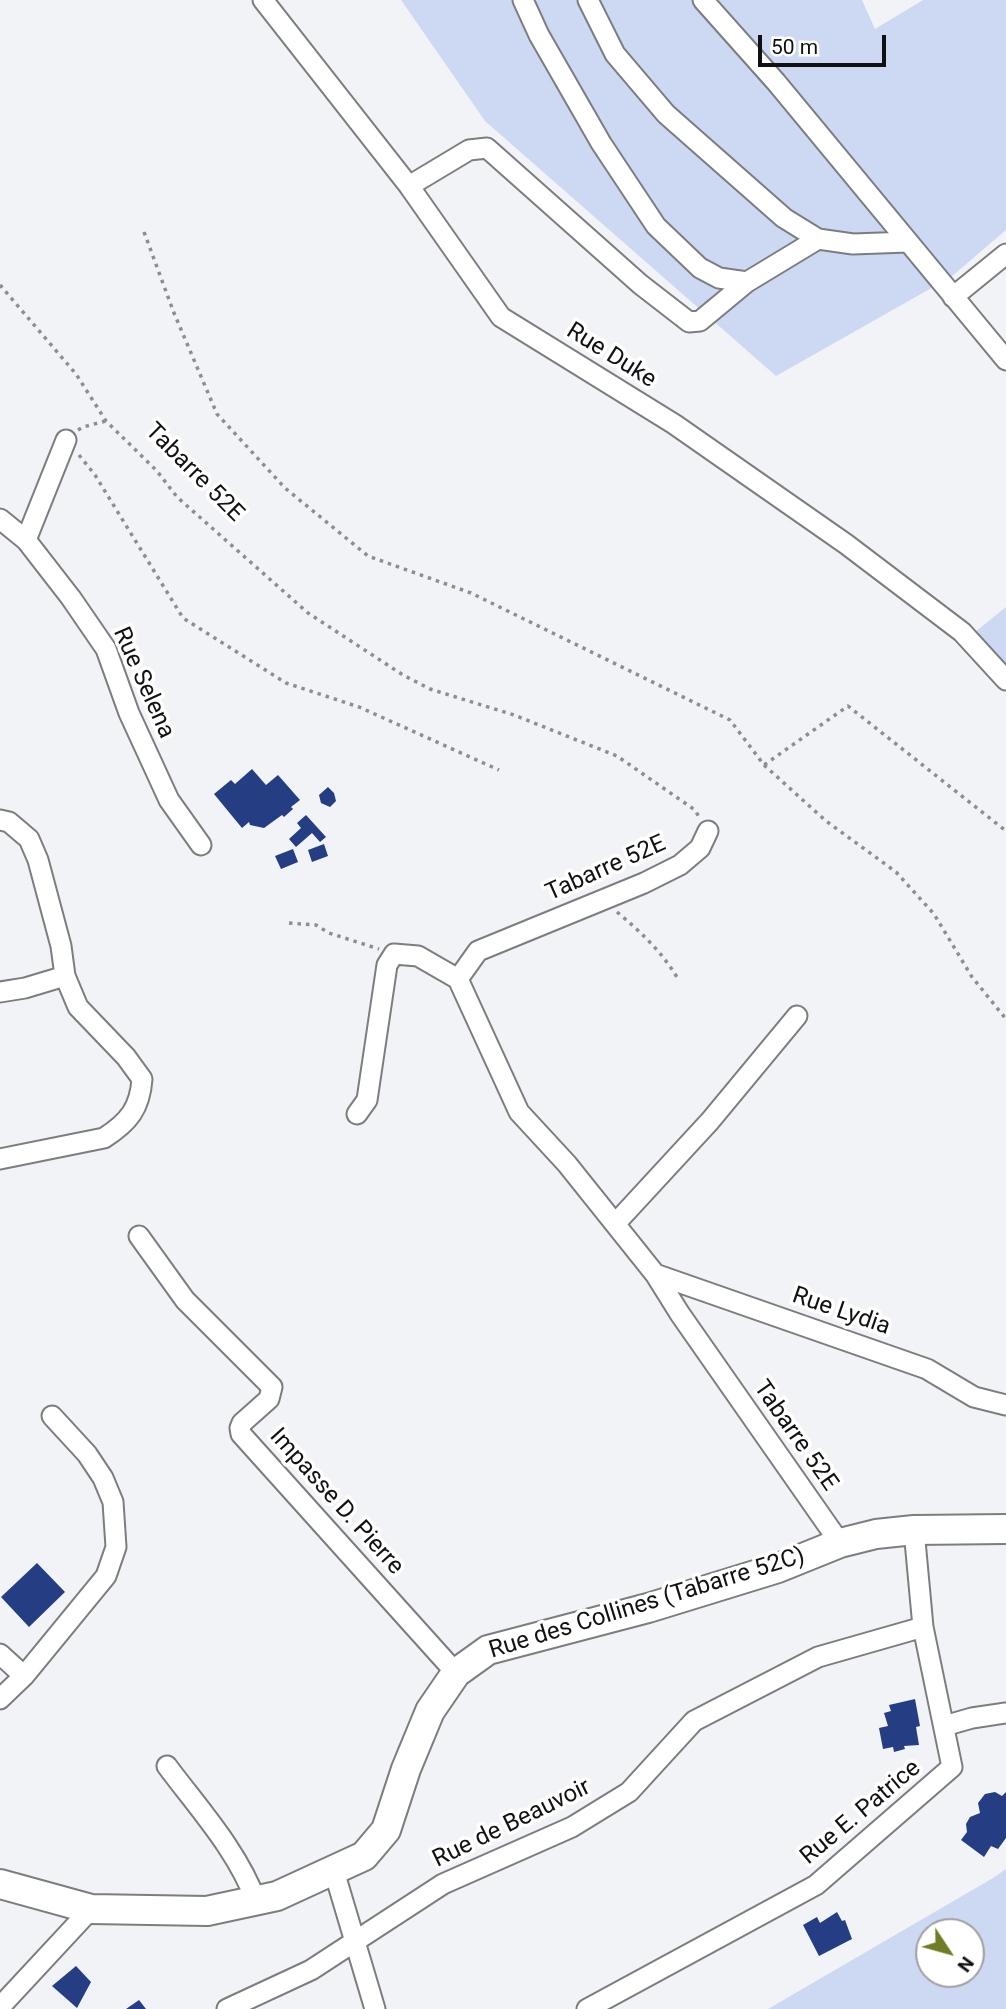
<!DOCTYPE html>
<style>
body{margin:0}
#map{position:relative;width:1006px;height:2009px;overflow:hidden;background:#f1f3f7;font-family:Roboto,sans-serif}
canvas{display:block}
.north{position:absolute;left:915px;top:1918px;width:70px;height:70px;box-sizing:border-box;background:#fff;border:2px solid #a0a0a1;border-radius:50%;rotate:126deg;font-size:19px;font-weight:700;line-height:28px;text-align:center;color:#111113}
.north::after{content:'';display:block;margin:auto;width:24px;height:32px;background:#717c27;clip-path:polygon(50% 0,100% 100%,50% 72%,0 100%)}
.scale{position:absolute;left:758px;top:35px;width:128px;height:32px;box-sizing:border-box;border:4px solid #111113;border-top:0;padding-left:9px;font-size:21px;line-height:24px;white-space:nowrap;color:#111113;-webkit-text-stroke:5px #fff;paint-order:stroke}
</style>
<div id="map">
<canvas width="1006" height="2009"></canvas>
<div class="north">N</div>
<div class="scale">50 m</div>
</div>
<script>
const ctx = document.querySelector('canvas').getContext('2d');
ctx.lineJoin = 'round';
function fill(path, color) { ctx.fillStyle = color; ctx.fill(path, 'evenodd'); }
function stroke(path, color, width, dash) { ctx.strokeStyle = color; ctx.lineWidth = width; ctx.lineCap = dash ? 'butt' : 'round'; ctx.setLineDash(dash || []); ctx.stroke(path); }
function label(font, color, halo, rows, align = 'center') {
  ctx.font = font + ' Roboto,sans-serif'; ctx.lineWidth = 7; ctx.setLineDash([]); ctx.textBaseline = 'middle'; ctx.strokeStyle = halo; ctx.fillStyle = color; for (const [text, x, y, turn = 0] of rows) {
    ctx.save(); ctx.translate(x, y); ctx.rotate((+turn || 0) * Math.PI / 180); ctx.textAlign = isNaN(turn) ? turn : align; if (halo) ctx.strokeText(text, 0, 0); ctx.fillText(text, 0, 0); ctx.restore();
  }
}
fill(new Path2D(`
 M401,0H862L875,29L923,0H1006V230L951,277L776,376L485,121Z
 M1006,607V670L975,632Z
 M1006,1869V2009H768L993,1878ZM929,1932H971V1974H929Z`), '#cdd9f3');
fill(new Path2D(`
 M252,769L266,785L278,775L300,800L291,807L293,809L284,817L282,815L264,828L250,825L249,822L242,828L214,794L231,780L235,784Z
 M328,787L334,793L336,801L330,807L321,803L319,795Z
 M306,815L326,837L320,842L312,833L296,847L289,839L301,828L297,823Z
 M324,844L328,856L312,862L308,850Z
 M293,849L298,862L281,869L275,856Z
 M37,1563L65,1592L29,1627L1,1597Z
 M915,1699L920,1726L916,1727L919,1745L904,1746L905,1749L894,1752L893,1747L883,1749L879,1728L888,1726L884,1713L891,1711L889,1705Z
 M995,1792L1002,1796L1006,1792V1838L998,1849L991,1846L984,1857L961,1840L967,1832L966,1824L970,1817L980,1813L978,1803L985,1794Z
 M837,1912L842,1921L845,1920L852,1939L819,1956L803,1925L817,1917L820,1923Z
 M76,1966L91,1982L77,2008L52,1986Z
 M139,2000L146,2009H126Z`), '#243d83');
const street = new Path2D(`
 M263,0L409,186L501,317L674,424L846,544L962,632L1006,680
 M523,0L539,35L601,143L656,226L700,268L719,278L747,282L818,239
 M588,0L615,54L666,114L784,218L818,239L853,244L908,242
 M703,0L776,82L1006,360
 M409,186L469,150L487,148L640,284L689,322L700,321L747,282
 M953,297L1006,254
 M0,519L26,540L71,598L106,649L129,713L169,800L201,845
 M26,540L66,440
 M0,820L9,822L29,839L38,860L61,946L65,976L78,1007L126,1057L142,1079C140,1108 129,1122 104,1138L0,1159
 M708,831L700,848L680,865L644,883L478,951L458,979L519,1112L567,1164L655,1274L680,1314L840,1543
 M0,992L25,988L65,976
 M357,1114L367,1100L387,965L394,954L418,956L458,979
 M615,1224L710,1121L797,1016
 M139,1236L185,1300L272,1387L269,1399L242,1423L240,1428L241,1434L456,1673
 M655,1274L927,1369L974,1397L1006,1405
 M0,1654L24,1676
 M0,1699L24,1676L106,1576L116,1547L113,1502L103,1478L87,1454L52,1416
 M944,1726L972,1718L1006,1713
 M167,1766C199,1809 237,1850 256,1901
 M334,1871L375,2009
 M0,2007L91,1909
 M227,2009L311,1970L443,1884L572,1827L629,1792L694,1721L818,1657L923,1627
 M587,2009L816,1885L952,1767L923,1627L914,1530`);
const secondary = new Path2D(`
 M0,1884L91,1909L207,1911L277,1896L364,1856L386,1830L406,1769L430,1711L456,1673L488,1650L648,1608L778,1568L840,1543L876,1534L914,1530L1006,1529`);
stroke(street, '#7b7d80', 23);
stroke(secondary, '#7b7d80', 32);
stroke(new Path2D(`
 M144,232L174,313L217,414L285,488L368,556L471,593L730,720L764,765L848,706L1006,831
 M0,285L76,374L106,421L157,471L177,497L308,613L403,675L430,689L514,715L617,756L695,810L699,817
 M78,430L83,427L106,421
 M79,455L95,475L183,618L286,683L359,707L499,770
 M764,765L826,821L896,872L934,914L972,977L1006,1019
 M617,912C641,932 663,953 678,979
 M289,923L316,925L329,933L379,949`), '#8d8e91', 3.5, [3.5, 5]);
stroke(street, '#fff', 19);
stroke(secondary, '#fff', 28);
label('24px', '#111113', '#fff', [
 ["Rue Duke",611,356,32],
 ["Tabarre 52E",194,473,45],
 ["Rue Selena",143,683,66],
 ["Tabarre 52E",606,869,-24],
 ["Rue Lydia",841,1312,19],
 ["Tabarre 52E",795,1436,55],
 ["Impasse D. Pierre",336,1502,48],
 ["Rue des Collines (Tabarre 52C)",647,1604,-17],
 ["Rue E. Patrice",861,1813,-40],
 ["Rue de Beauvoir",512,1824,-26]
]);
</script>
